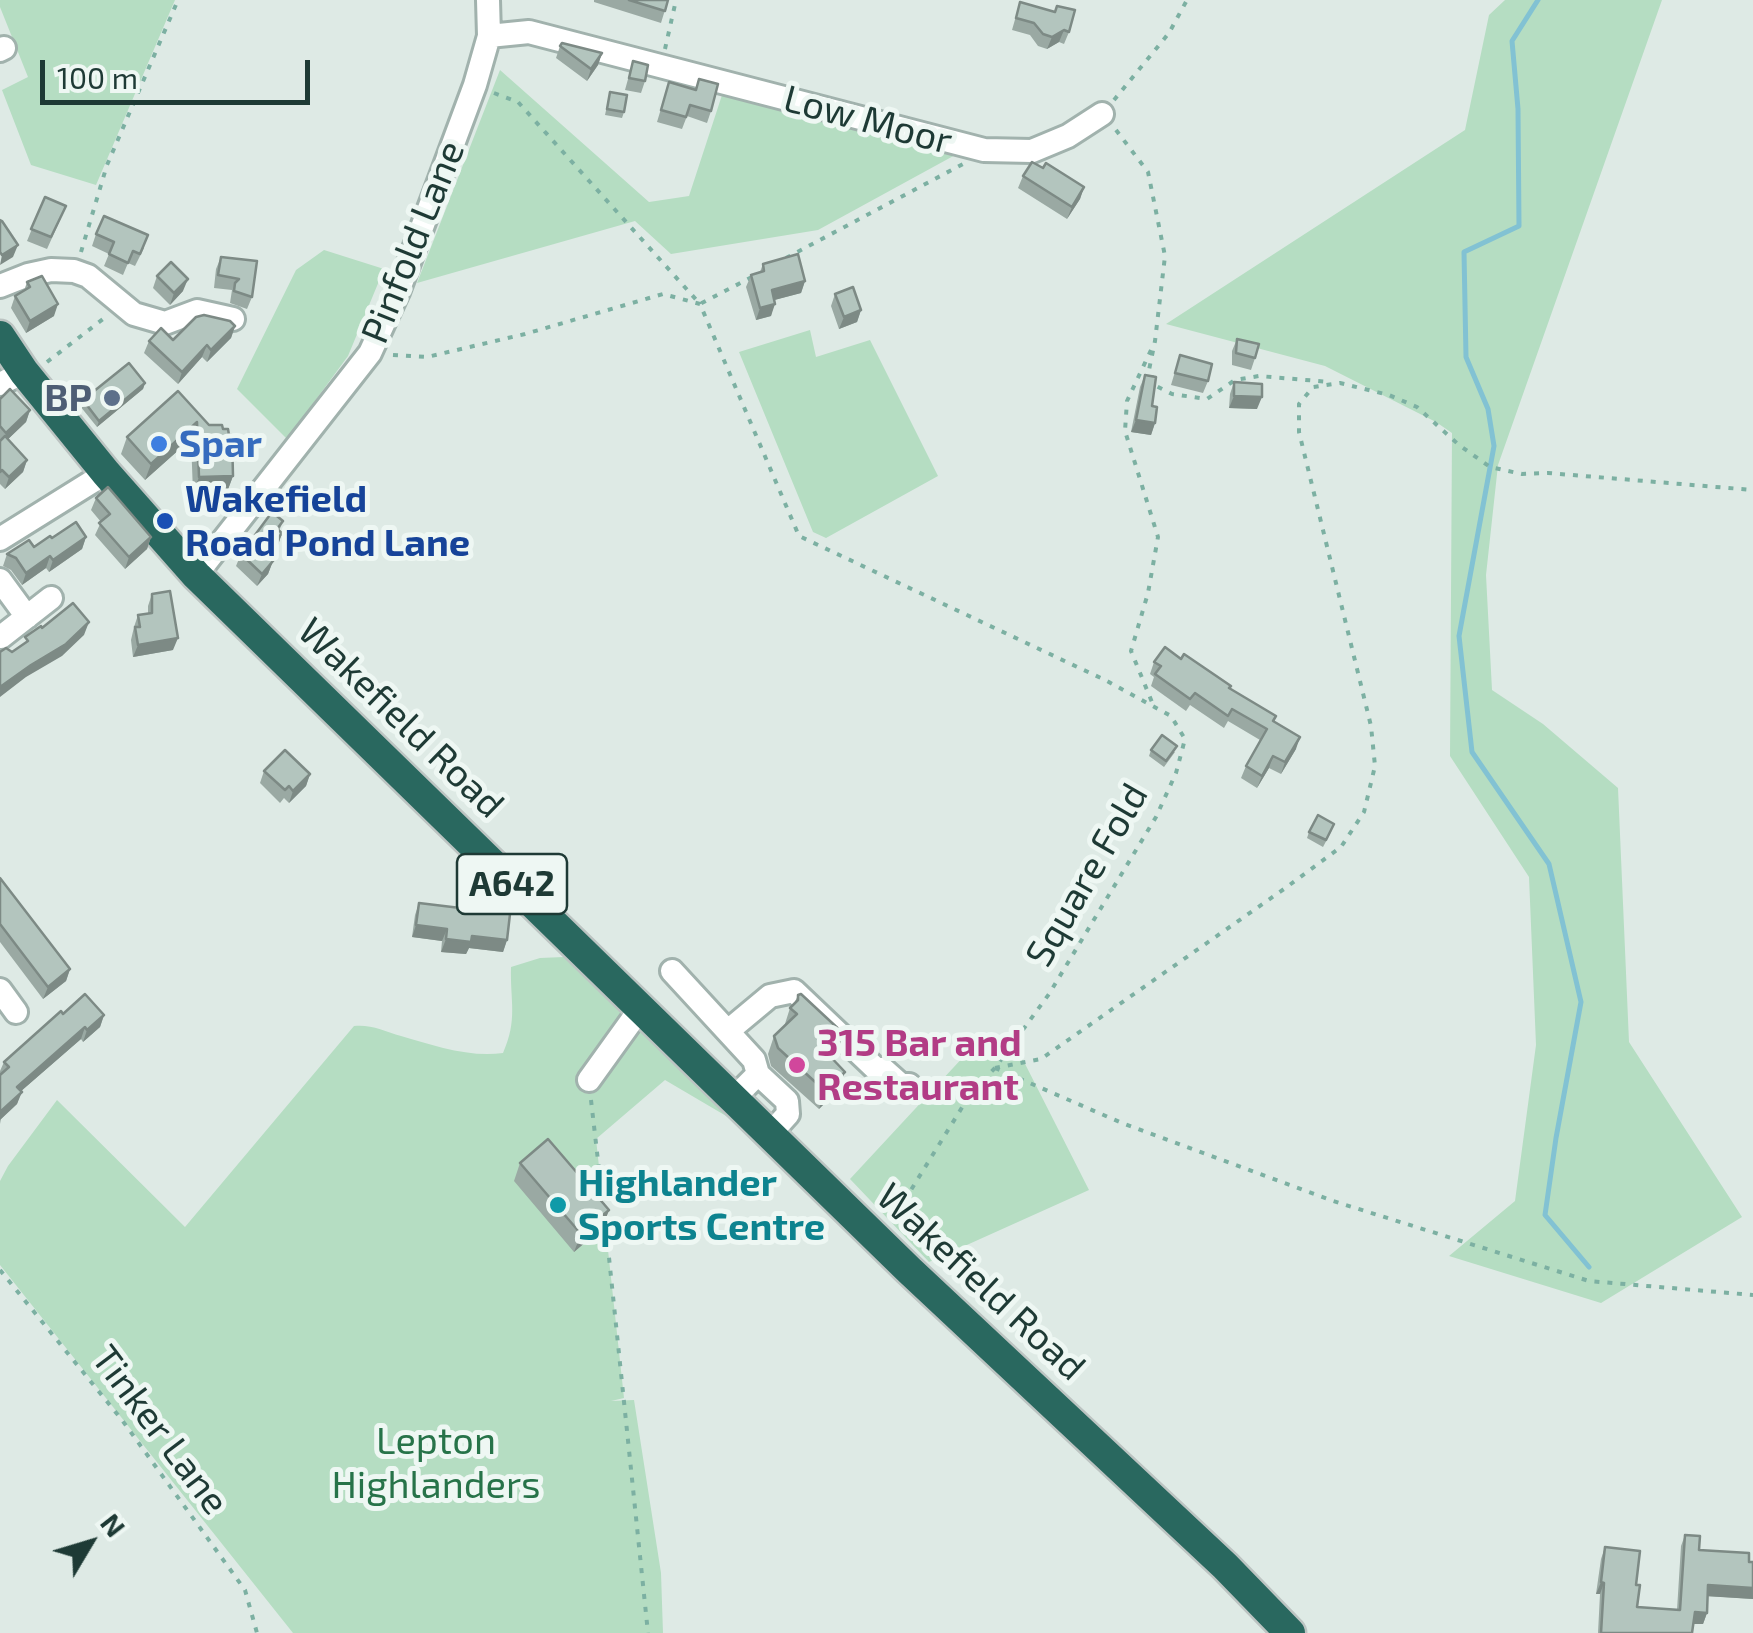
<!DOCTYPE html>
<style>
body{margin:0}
#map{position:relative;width:1753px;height:1633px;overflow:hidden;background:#deeae5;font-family:"Exo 2",sans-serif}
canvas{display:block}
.north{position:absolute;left:40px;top:1493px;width:100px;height:100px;-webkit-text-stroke:8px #eef7f3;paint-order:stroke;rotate:52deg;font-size:28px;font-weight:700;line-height:40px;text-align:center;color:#1e3a35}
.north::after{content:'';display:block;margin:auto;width:35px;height:45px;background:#1e3a35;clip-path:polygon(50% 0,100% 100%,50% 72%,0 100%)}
.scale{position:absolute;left:40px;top:60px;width:270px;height:45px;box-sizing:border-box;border:5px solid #1e3a35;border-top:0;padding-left:12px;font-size:30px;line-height:35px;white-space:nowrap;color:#1e3a35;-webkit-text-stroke:8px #eef7f3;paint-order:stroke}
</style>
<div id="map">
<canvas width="1753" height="1633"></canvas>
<div class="north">N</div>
<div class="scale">100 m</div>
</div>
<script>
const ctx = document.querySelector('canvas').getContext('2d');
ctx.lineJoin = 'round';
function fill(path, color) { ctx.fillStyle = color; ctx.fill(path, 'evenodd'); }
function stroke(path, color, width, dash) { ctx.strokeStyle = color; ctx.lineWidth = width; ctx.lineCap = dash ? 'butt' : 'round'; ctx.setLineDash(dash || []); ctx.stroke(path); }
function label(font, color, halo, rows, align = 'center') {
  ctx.font = font + ' "Exo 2",sans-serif'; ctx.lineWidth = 10; ctx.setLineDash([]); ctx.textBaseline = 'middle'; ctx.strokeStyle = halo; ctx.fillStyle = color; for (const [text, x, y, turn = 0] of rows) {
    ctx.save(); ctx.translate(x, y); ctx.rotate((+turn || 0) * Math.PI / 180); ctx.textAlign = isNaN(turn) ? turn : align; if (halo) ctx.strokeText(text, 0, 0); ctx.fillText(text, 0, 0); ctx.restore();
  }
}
fill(new Path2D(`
 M0,0H175L96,185L31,165L2,90L28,77L0,7Z
 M1505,0H1662L1498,465L1486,575L1492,690L1543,724L1618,788L1629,1042L1742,1217L1601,1303L1449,1256L1515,1201L1536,1045L1529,877L1450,756L1452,433L1436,422L1325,366L1166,324L1465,130L1489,15Z
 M500,70L649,202L689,196L723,92L957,154L818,230L671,254L635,221L417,283Z
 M324,250L384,269L348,356L287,439L237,389L296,270Z
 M810,330L816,357L870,340L938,476L826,538L813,532L739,352Z
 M564,957L733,1120L665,1080L596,1139L624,1398L611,1401L634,1400L661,1573L663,1633H293L0,1265V1181L8,1166L57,1100L185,1227L354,1026C370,1024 385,1031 401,1036C432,1045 470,1058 503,1053C518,1019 510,1002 511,967L540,958Z
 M1018,1050L1089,1190L929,1262L850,1179L966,1054Z`), '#b5ddc2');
stroke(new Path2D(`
 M1538,0L1512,41L1518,109L1519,226L1464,252L1466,357L1488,409L1494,446L1459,636L1472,752L1549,864L1581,1002L1556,1138L1545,1215L1589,1267`), '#82c2d3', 5);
const minor = new Path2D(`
 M489,36L529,32L984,150L1032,151L1068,136L1102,114
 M0,50L4,48
 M0,286L28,275L51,270L74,271L88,276L134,314L165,323L197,311L233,319
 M0,384L24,372
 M0,539L106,473
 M196,575L370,353L398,292L475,85L489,36L488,0
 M0,580L27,617
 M1,637L51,598
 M672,971L754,1060L758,1074L733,1099
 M0,990L16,1012
 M728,1031L770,996L794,991L876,1069H883L901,1085H909
 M758,1074L787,1101L788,1114L769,1135
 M589,1080L640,1009`);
const highway = new Path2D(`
 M0,336L24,372L106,473L196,575L909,1270L1225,1566L1290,1633`);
stroke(minor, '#a1b2ad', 28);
stroke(highway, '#bcc4c2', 35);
stroke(new Path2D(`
 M665,49L676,0
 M494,93L518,102L700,304L752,277
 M1114,100L1169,33L1187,0
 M1116,130L1148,172L1165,256L1155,341L1149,370L1156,386L1172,394L1207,399L1235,380L1259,376L1330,382
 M81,252L107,165L178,0
 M786,258L963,164
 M1151,350L1127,401L1125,431L1158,537L1148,593L1131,651L1154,707
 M393,355L427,357L525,334L663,294L700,304L799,536L1105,680L1171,716L1185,739L1176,773L1156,817L1049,994L995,1068L971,1093L901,1206L889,1217
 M47,362L107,316
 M995,1068L1041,1059L1284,889L1341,847L1364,812L1375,766L1371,726L1299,432V404L1313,387L1340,383L1389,395L1417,407L1459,445L1490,467L1522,474L1548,473L1753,490
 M995,1068L1122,1123L1333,1201L1589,1281L1753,1295
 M591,1100L603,1204
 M605,1219L648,1633
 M0,1270L122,1420L245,1590L257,1633`), '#7cb0a2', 4, [5, 8]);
stroke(minor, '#fff', 22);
stroke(highway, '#29685f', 30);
fill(new Path2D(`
 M594,0H668L661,23L594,2Z
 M1020,2L1069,32L1064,44L1059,42L1047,49L1038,46L1030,35L1012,30Z
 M560,46L602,53L598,65L587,81L556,58Z
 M633,61L645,81L641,93L625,90Z
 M699,79L711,111L707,123L687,116L682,129L657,122L669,82L695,90Z
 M610,92L624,112L622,118L605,115Z
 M1043,168L1084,187L1080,199L1067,219L1018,188L1023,176Z
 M45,197L61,218L47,249L27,241Z
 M96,234L144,248L135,266L128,263L123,275L104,266L109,254L92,246Z
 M221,257L252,297L247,309L230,303L232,290L214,288L216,269Z
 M763,264L805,281L801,293L774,300L771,316L756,320L746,287L751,275L760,272Z
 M157,276L183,291L170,305L153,288Z
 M27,282L54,316L26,333L11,308L15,296L24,291Z
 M835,294L861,310L857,322L839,329L831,306Z
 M235,326L231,338L207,362L202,357L178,384L144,353L149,341L173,340Z
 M1237,339L1255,358L1251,370L1232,365V351Z
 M1180,355L1208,381L1203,393L1171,385Z
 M1145,375L1155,423L1151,435L1131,432L1140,387Z
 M1234,382L1257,409L1229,408L1230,394Z
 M145,383L143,389L97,427L80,406L83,400Z
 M178,391L233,476L227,492L193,493L191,439L145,480L121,454L127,437Z
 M0,399L30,410L26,422L8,439L27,460L23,472L5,489L0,484Z
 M96,498L151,537L147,549L125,569L95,535L101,522L91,510Z
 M283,521L279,531L282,533L278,545L269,557L273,561L268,574L257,586L236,566L241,554L253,541L255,535Z
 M86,537L82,549L49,572L46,568L22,585L11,570L3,566L7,554L34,547L52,538Z
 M152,594L173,650L133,657L131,640L134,627L138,615L148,614V606Z
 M1181,659L1276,716L1274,722L1296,749L1281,774L1269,768L1257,788L1241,778L1246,766L1260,740L1228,721L1224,728L1190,705L1186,711L1151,686L1154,677L1150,674L1154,662Z
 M1151,750L1175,752L1164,767L1149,756Z
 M264,771L310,774L306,786L289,803L284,798L280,803L260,783Z
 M1332,830L1323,847L1307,838L1309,832Z
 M0,878L70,969L66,981L43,999L0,942Z
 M419,903L507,940L503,952L469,948L466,954L441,952L442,941L412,937L415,915Z
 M798,995L837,1053L831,1058L838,1090L819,1109L771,1066L768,1054L774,1036L784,1027L790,1008L794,1004Z
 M63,1014L104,1015L100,1027L83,1042L81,1039L21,1091L17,1104L1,1119L0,1124V1071L4,1062Z
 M520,1163L609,1210L602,1228L574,1252L514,1181Z
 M1685,1535L1699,1550L1753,1562V1599L1708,1596L1707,1613L1703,1624H1693L1692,1633H1598L1600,1594H1596L1601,1559L1605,1547L1636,1585L1637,1607L1677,1610L1681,1546Z`), '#9aa9a3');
fill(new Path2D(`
 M1064,30L1059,42L1047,49L1052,37Z
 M602,53L598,65L587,81L591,69Z
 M1084,187L1080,199L1067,219L1072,207Z
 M18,245L13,257L0,265L2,255Z
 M188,279L183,291L170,305L174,293Z
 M805,281L801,293L767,302L772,290Z
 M58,304L54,316L26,333L30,321Z
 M775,304L771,316L756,320L760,308Z
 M861,310L857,322L839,329L844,317Z
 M235,326L231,338L207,362L211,350Z
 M207,345L202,357L178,384L182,372Z
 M145,383L143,389L97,427L99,421Z
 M1234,396L1262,397L1257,409L1229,408Z
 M30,410L26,422L2,445L6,433Z
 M1136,420L1155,423L1151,435L1131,432Z
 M197,422L191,439L145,480L151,464Z
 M27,460L23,472L5,489L9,477Z
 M233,476L227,492L193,493L199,477Z
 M282,533L278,545L261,567L266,555Z
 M86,537L82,549L49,572L53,560Z
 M151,537L147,549L125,569L129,557Z
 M50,556L46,568L22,585L26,573Z
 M273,561L268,574L257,586L262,574Z
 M89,622L84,635L62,656L26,677L0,697V687Z
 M178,638L173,650L133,657L138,645Z
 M1300,737L1296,749L1281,774L1285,762Z
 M1273,756L1269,768L1257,788L1262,776Z
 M310,774L306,786L289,803L293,791Z
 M416,925L447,929L442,941L412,937Z
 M472,936L507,940L503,952L469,948L466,954L441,952L446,939Z
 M70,969L66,981L43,999L48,987Z
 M104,1015L100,1027L83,1042L87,1030Z
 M85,1027L81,1039L12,1099L17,1087Z
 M844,1034L837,1053L819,1070L826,1052Z
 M845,1072L838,1090L819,1109L825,1091Z
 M22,1092L17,1104L0,1120V1112Z
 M609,1210L602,1228L574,1252L581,1234Z
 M1601,1582L1604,1583L1600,1594H1596Z
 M1708,1585L1753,1588V1599L1704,1596Z
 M1695,1612L1707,1613L1703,1624H1691Z`), '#7d8a85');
const building = new Path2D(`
 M629,0H668L665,11Z
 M1020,2L1055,12L1057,6L1075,10L1069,32L1064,30L1052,37L1043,34L1034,23L1016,18Z
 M562,43L602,53L591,69L560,46Z
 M633,61L648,65L645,81L629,78Z
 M699,79L718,84L711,111L690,105L686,117L661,110L669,82L696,90Z
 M610,92L627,95L624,112L607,109Z
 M1032,162L1043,168L1046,163L1084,187L1072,207L1023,176Z
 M45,197L66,206L51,237L31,229Z
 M104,216L148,235L140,254L133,251L128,263L109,254L114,242L96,234Z
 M0,220L2,221L18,245L2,255L0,252Z
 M798,254L805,281L772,290L775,304L760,308L751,275L764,271L763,264Z
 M221,257L257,261L252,297L234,291L235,283L239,279L218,275Z
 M171,262L188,279L174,293L157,276Z
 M42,276L58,304L30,321L15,296L30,287L27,282Z
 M853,287L861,310L844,317L835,294Z
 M204,315L230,321L235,326L211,350L207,345L182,372L149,341L161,328L173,340L196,317Z
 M1237,339L1259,344L1255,358L1236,353Z
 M1180,355L1212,364L1208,381L1175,373Z
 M129,363L145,383L99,421L83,400Z
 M1145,375L1156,377L1152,406L1157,407L1155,423L1136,420Z
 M1234,382L1262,384V397L1234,396Z
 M10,389L30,410L6,433L0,426V399Z
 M178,391L209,425H222L223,429H228L229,435H232L233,476L199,477L197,422L151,464L127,437Z
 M5,436L27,460L9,477L2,470L0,472V441Z
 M108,487L151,537L129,557L99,523L110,514L96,498Z
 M272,512L283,521L277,529L282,533L266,555L273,561L262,574L241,554L257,536L255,535Z
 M76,522L86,537L53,560L50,556L26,573L16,558L7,554L29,540L34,547L50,536L52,538Z
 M170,591L178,638L138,645L135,627H140L138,615L152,613V594Z
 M73,603L89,622L66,644L31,665L0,687V652L6,648L12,652L28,641L25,637L41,626L42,628Z
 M1165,647L1181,659L1184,654L1231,686L1229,688L1276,716L1273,721L1300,737L1285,762L1273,756L1262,776L1246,766L1267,729L1232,709L1228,716L1195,693L1190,699L1155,674L1161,666L1154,662Z
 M1162,735L1177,746L1166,761L1151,750Z
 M285,750L310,774L293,791L289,786L285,790L264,771Z
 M1318,815L1334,824L1326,840L1309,832Z
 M0,878L70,969L48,987L0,924Z
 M419,903L510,914L507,940L472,936L471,942L446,939L447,929L416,925Z
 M85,994L104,1015L87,1030L85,1027L17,1087L22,1092L0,1112V1075L9,1067L4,1062L61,1011L63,1014Z
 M801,994L844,1034L826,1052L845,1072L825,1091L778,1048L774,1036L797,1014L790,1008L798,1000V995Z
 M548,1139L609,1210L581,1234L520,1163Z
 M1685,1535L1700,1536L1699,1550L1749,1553V1562H1753V1588L1708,1585L1707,1613L1695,1612L1692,1633H1601L1604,1583L1601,1582L1605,1547L1640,1551L1636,1585H1640L1637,1607L1680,1610Z`);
fill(building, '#b3c5be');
stroke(building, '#7d8a85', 2.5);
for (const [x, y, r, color] of [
 [112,398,10,"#5c6f8a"],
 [159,444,10,"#3f7fe0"],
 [165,521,10,"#1a4fb4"],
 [797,1065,10,"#d1479c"],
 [558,1205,10,"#0f9aa8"]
]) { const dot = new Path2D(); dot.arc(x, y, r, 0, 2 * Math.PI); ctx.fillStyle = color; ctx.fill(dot); stroke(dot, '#eef7f3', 4); }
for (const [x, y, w] of [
 [512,884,110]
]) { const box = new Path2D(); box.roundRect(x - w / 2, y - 30, w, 60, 8); ctx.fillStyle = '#eef7f3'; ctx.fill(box); stroke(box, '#1e3a35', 2.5); }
label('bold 35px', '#1e3a35', null, [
 ["A642",512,884]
]);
label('38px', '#1e3a35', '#eef7f3', [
 ["Low Moor",868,120,15],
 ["Pinfold Lane",413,242,-68],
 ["Wakefield Road",401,718,44],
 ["Square Fold",1087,875,-60],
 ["Wakefield Road",981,1282,43],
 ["Tinker Lane",160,1430,53]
]);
label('bold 38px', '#4e5e75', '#eef7f3', [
 ["BP",92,398]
], 'right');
label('bold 38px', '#366cbe', '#eef7f3', [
 ["Spar",179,444]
], 'left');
label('bold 38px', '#164399', '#eef7f3', [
 ["Wakefield",185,499],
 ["Road Pond Lane",185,543]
], 'left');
label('bold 38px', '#b23c85', '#eef7f3', [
 ["315 Bar and",817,1043],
 ["Restaurant",817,1087]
], 'left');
label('bold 38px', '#0d838f', '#eef7f3', [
 ["Highlander",578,1183],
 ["Sports Centre",578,1227]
], 'left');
label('38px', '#277349', '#eef7f3', [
 ["Lepton",436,1441],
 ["Highlanders",436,1485]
]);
</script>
